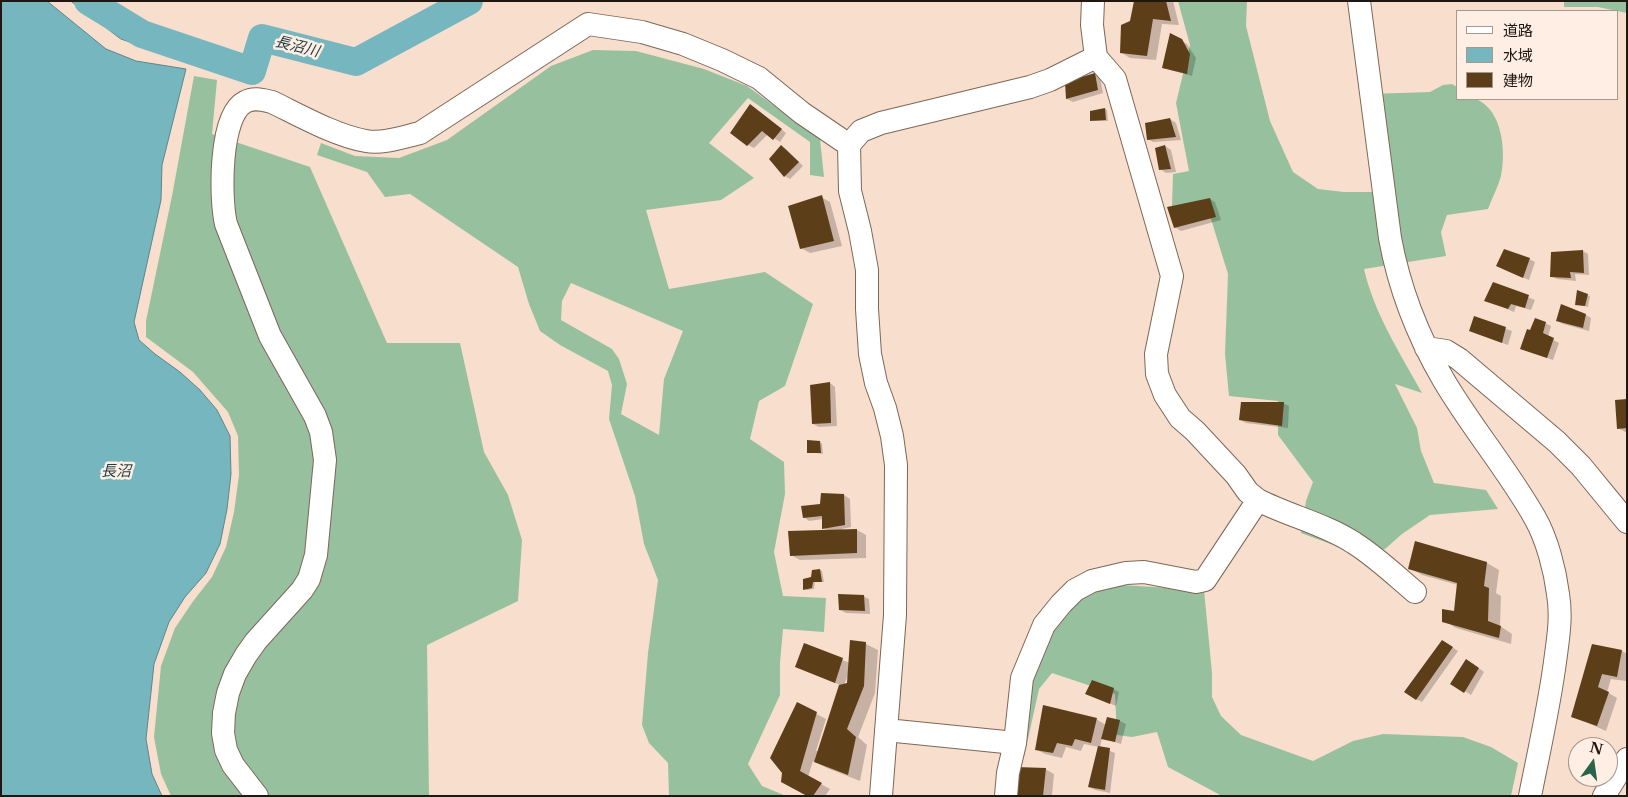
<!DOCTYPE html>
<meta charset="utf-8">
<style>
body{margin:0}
#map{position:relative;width:1628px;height:797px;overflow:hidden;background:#f8decd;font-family:"Libre Baskerville","Noto Sans JP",serif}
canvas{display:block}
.frame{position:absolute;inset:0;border:2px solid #201711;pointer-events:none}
.legend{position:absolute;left:1456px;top:10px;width:162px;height:90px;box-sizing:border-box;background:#feeee3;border:1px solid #a5988f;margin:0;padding:6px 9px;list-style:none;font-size:15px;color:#201711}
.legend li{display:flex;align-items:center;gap:10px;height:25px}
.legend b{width:25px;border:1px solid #a5988f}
.north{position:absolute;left:1568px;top:737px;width:50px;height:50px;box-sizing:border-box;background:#feeee3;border:1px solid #a5988f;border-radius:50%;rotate:14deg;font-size:14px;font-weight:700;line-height:20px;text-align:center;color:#201711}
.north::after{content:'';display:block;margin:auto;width:18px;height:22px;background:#2a634c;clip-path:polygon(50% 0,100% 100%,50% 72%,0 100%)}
</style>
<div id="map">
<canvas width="1628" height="797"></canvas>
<div class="frame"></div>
<ul class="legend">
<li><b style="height:6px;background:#fff"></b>道路</li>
<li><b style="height:14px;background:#75b6bf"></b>水域</li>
<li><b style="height:14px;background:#5c3f18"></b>建物</li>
</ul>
<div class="north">N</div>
</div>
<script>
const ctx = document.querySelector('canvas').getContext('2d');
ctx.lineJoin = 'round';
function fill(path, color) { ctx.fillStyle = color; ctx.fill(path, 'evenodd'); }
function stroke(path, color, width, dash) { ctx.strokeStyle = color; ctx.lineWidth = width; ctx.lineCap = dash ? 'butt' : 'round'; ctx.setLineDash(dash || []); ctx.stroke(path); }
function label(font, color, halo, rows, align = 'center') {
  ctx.font = font + ' "Libre Baskerville","Noto Sans JP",serif'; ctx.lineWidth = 5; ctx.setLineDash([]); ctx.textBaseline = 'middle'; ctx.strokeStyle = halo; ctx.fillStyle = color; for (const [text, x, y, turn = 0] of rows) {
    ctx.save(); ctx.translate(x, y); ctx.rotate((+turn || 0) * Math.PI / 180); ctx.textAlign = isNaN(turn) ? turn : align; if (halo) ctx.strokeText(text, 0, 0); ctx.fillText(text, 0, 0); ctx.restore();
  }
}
fill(new Path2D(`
 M1178,1H1247L1246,26L1270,121L1293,172L1318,189L1344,192H1378L1369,94L1430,92L1443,85L1452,84L1457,87V99C1463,99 1471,97 1476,99C1503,110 1506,152 1501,176C1498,187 1492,198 1488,209L1447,215L1441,232L1446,256L1364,269C1374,313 1400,353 1422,393L1395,384L1417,428L1421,451L1434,483L1486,490L1498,509L1430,515L1402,534L1385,549L1355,553L1301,533L1306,501L1313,482L1278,435V401L1229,396L1225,354L1228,274L1206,203L1172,206L1173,174L1189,171L1176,103L1190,45Z
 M1564,1H1627V13L1598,7H1564Z
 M593,50L636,51L704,69L747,86L820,139L824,177L810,175V142L748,98L709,143L754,178L721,200L646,210L669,289L765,272L813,304L785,386L759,401L750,439L784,462L785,494L774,552L783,596L826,598L824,632L783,629L780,663V695L748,764L762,786L786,796H669L668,763L649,743L642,725L648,653L658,580L644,544L635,496L609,419L612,385L608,371L560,345L540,331L529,304L518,267L410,194L385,197L367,172L317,155L321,143L355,156L399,158L447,140L551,66ZM571,283L683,331L664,379L659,435L621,414L627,384L619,359L612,349L561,320L562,301Z
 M194,76L217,80L212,134L310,167L387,343H460L484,452L508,495L522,540L518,601L427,645L429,796H171L161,774L154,737L161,666L175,628L194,600L212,577L226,547L234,512L239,475L238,436L228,412L193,372L146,337V321L172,196Z
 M1121,585L1204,590L1212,673V697L1221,716L1241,735L1313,761L1353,741L1383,734L1463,737L1491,747L1518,763L1511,796H1222L1168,767L1157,732L1132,737L1117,735L1115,694L1052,673L1039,689L1024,757L1007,747L1047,638L1066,610L1090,590Z`), '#97c19e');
const water = new Path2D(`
 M1,1H47L106,49L136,61L186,69L162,165L161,200L134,322L139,340L155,354L180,372L200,390L217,410L230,436L231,474L227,509L220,544L206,573L185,597L169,622L154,664L146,739L152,774L162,796H1Z
 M71,1H112L135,20L185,42L181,55L138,45L121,39Z`);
fill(water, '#75b6bf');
stroke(water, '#5c868b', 1);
fill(new Path2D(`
 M1135,1H1173L1179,25L1162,24L1156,60L1130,58L1122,53Z
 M1171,35L1187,44L1196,58L1192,76L1170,70L1164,67Z
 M1095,74L1100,78L1103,93L1073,102L1067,99V83Z
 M756,109L786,133L780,142L768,134L754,148L748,145Z
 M1105,109L1107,110L1108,121H1094L1092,120Z
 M1170,119L1176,123L1181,140L1153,142L1148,139Z
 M781,146L787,150L803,166L790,179L785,176Z
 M1165,146L1171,150L1176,172L1166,173L1160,169Z
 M821,197L830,202L842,246L810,253L801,248Z
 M1210,199L1215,202L1221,220L1181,231L1175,227Z
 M1583,251L1588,254L1589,275L1575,274L1576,281L1557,279L1551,276Z
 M1529,259L1535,262L1529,280L1503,269Z
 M1493,283L1535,300L1531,310L1516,306L1514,312L1486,300Z
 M1587,295L1590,296L1588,307L1576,304Z
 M1586,315L1591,318L1589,331L1563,324L1557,321Z
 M1474,318L1512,331L1508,345L1470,331Z
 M1545,323L1551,326L1548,337L1559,343L1553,360L1521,349L1531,332Z
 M830,383L835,387L837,426L819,427L813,424Z
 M1627,401V433L1618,428Z
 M1283,403L1289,406L1288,428L1246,423L1240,420Z
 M820,442L822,444L823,454L809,452Z
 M844,495L850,499L851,527L842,529V530H857L866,535V558L800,560L791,555L828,531L823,528V519L809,521L804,517L821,505Z
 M1415,543L1487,563L1499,570L1496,593L1501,596L1500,626L1512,634L1511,644L1456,628L1444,621L1455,613L1458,585L1422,575L1410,568Z
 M820,570L822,571L824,582H815L814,589L807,590L805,589Z
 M863,596L869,599L870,614L846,613L840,610Z
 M1442,641L1458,651L1422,702L1416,699Z
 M866,644L878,650L875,693L858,737L867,745L860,781L827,768L813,761L808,777L830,789L825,796H809L782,781L798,704L826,719L816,751H818L840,685L796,667L804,645L850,663ZM848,675V685H844Z
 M1593,646L1622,651L1627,654L1626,681L1611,679L1607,692L1617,698L1606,731L1572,716Z
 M1472,663L1484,672L1471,695L1452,683Z
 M1113,689L1119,692L1116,706L1092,696Z
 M1096,719L1106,725L1108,719L1120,721L1126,724L1121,744L1102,738L1100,747L1115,753L1110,793L1095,790L1089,787L1099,747L1084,744L1081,751L1066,747L1062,758L1045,754L1036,749Z
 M1045,769L1054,774L1052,796H1015Z`), '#0003');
stroke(new Path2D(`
 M88,1L142,34L252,71L262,38L356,62L469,1`), '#75b6bf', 28);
fill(new Path2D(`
 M1134,1H1166L1171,21L1153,19L1147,56L1120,53L1121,25L1130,21Z
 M1170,33L1182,39L1190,54L1187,74L1162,68Z
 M1095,73L1098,90L1066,99L1065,82Z
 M750,104L782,129L773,140L762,131L747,146L730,133Z
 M1105,108L1106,120L1090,121V111Z
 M1170,118L1176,137L1147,140L1145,123Z
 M781,145L799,162L784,177L769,159Z
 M1165,145L1171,169L1159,170L1155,148Z
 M822,195L834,241L800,249L788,206Z
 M1210,198L1216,217L1174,228L1167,207Z
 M1504,249L1530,258L1523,278L1496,266Z
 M1583,250L1584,273L1570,272L1571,278L1550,277L1551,252Z
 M1493,282L1529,295L1525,308L1511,304L1508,309L1484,301Z
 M1577,290L1588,294L1585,306L1575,305Z
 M1561,304L1586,314L1583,328L1556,321Z
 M1474,316L1506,327L1502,343L1469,331Z
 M1535,318L1546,322L1543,333L1554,338L1547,358L1520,349L1527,329L1530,330Z
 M830,382L831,423L812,424L810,385Z
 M1627,399V428L1617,429L1615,400Z
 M1241,402H1284L1282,426L1239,420Z
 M807,440L820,441L821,453H807Z
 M821,493L844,494L845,525L822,529V516L803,518L801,506L820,504Z
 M857,529V553L790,556L788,531Z
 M1415,541L1487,562L1484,586L1489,588L1488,621L1501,626L1499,638L1442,622V609L1454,611L1457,583L1408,569Z
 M820,569L822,582H813L812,588L803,590V579L811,577L812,570Z
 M838,594L864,595L865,611L839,610Z
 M850,640L866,642L864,686L847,729L856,737L848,775L814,762L839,685L847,683Z
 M1442,640L1453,647L1416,700L1404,692Z
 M804,643L843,658L835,683L795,667Z
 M1592,644L1622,650L1617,677L1602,674L1598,687L1609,692L1597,726L1571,717Z
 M1466,659L1479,668L1464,693L1450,684Z
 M1092,680L1114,688L1110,704L1085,694Z
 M797,702L817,712L800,771L822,783L813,796H807L781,782L782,773L770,758Z
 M1043,705L1097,718L1091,743L1075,739L1072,746L1057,743L1053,753L1035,750Z
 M1107,717L1120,720L1115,742L1101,739Z
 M1098,746L1110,748L1105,790L1088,787Z
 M1016,767L1046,768L1043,796H1013Z`), '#5c3f18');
const minor = new Path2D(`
 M1359,1L1390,238C1399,287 1418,336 1443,379C1471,427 1508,470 1535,518C1547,539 1555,570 1558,594C1562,617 1558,639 1555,662C1549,707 1539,751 1530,796
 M1426,348L1446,351L1459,359L1557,442L1581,466L1627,522
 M1258,500C1289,516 1325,524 1354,543C1375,556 1396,576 1415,592
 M886,730L1015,743
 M257,796L233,765L226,750L223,733L224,713L228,693L235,674L246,655L256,641L302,590L309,579L316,555L325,460L321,432L315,416L270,336L226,224C220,199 219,115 245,102C254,97 263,100 272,102C299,115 336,136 366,141C383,144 403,137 420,133L588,24L642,32L683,44L722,60L759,78L802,113L849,145
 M881,796L895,615L896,465L892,436L885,408L876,383L870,354L867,309V270L860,231L850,191L849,145L861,131L881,123L1030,87L1050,80L1096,57L1092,25L1093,1
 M1006,796L1008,773L1015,743L1022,678L1044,625L1061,604L1075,590L1092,581L1126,573L1144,572L1196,582L1205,580L1258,500L1248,492L1236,475L1195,431L1180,418L1165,395L1157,374L1156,354L1172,276L1115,79L1096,57
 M1604,796L1627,759`);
stroke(minor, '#7d6758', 24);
stroke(minor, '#fff', 22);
label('italic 15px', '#1a3b3f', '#feeee3', [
 ["長沼川",297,47,14],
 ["長沼",116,472]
]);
</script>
